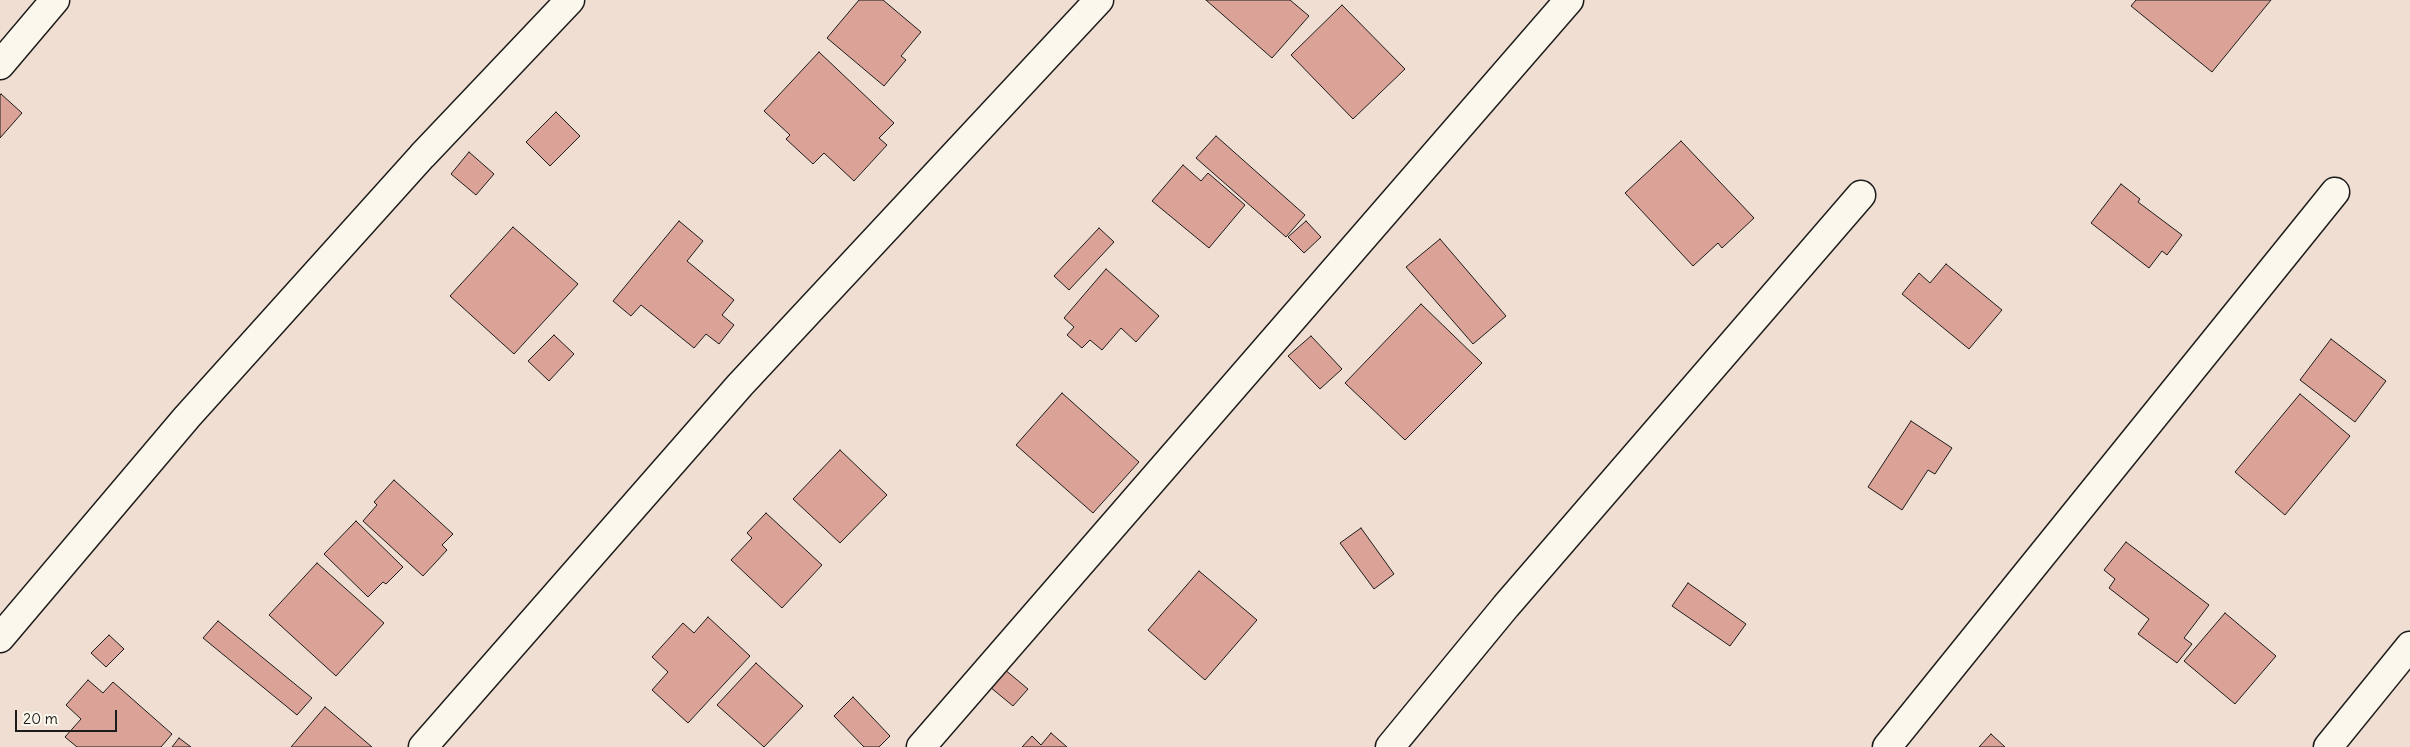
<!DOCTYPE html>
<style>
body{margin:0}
#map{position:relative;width:2410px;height:747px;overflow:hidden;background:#f1ded2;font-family:Delius,sans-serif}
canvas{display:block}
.scale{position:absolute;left:15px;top:710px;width:102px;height:22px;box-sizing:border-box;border:2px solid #1c1c1c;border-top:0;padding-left:6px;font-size:15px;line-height:18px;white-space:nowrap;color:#1c1c1c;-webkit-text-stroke:4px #fbf7ec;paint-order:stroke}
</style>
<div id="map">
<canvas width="2410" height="747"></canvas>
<div class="scale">20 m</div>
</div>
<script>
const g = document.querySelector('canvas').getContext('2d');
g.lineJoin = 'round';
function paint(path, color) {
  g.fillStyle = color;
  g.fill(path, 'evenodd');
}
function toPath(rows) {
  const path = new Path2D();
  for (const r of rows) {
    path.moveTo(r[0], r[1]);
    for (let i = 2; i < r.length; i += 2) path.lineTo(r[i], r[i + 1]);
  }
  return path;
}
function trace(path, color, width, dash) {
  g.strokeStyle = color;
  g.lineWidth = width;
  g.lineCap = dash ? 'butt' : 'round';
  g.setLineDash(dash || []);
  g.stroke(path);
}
const building = toPath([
 [859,0,883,0,921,32,901,56,906,60,884,86,827,38,859,0],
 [1206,0,1290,0,1309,16,1272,58,1206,0],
 [2136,0,2271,0,2212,72,2131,6,2136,0],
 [1342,5,1405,69,1353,119,1291,55,1342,5],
 [819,52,894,123,879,138,887,145,854,181,824,153,813,164,786,139,790,135,764,111,819,52],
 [1,94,22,113,0,138,0,95,1,94],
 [556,112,580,136,550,166,526,142,556,112],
 [1216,136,1305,215,1286,237,1196,158,1216,136],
 [1681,141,1754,218,1722,248,1718,243,1693,266,1625,193,1681,141],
 [469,152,494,174,476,195,451,174,469,152],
 [1183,165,1201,181,1208,173,1245,205,1209,248,1152,201,1183,165],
 [2121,184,2140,199,2138,202,2182,235,2167,255,2162,251,2149,268,2091,223,2121,184],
 [679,221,703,241,687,261,734,300,722,315,734,325,719,344,706,334,694,348,641,305,631,316,613,301,679,221],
 [1306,221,1321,237,1304,253,1288,237,1306,221],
 [513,227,578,284,514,354,450,296,513,227],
 [1099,228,1114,242,1069,290,1054,276,1099,228],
 [1440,239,1506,316,1473,344,1406,267,1440,239],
 [1946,264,2002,310,1969,349,1902,294,1919,273,1930,283,1946,264],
 [1106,269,1159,316,1136,342,1121,328,1102,350,1090,340,1082,348,1067,335,1074,327,1064,318,1106,269],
 [1421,304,1482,363,1405,440,1345,383,1421,304],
 [554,335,574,354,549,381,528,361,554,335],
 [1311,336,1342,369,1320,389,1288,356,1311,336],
 [2331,339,2386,381,2355,422,2300,380,2331,339],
 [1062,393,1139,462,1093,513,1016,445,1062,393],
 [2300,394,2350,436,2285,515,2235,472,2300,394],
 [1911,421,1952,448,1935,474,1928,470,1902,510,1868,487,1911,421],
 [840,450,887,495,840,543,793,499,840,450],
 [394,480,453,534,442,545,447,550,423,576,363,521,377,505,374,502,394,480],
 [766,513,822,565,782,608,731,560,752,538,747,533,766,513],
 [356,521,403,567,386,584,383,582,368,597,324,554,356,521],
 [1361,528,1394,574,1374,589,1340,543,1361,528],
 [2126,542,2209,605,2184,638,2192,644,2177,663,2138,634,2149,619,2109,588,2115,579,2104,570,2126,542],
 [317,563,384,623,336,676,269,615,317,563],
 [1199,571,1257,620,1205,680,1148,630,1199,571],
 [1688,583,1746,624,1730,646,1672,606,1688,583],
 [2225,613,2276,656,2235,704,2184,661,2225,613],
 [708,617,750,656,688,723,652,690,668,672,652,657,683,623,694,633,708,617],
 [218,621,312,698,297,715,203,638,218,621],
 [109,635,124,649,106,667,91,653,109,635],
 [756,663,803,706,764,747,717,705,756,663],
 [1004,669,1028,689,1013,706,990,687,1004,669],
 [88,680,103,693,113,682,172,734,161,747,77,747,65,737,81,719,66,705,88,680],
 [853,697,890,736,879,747,864,747,834,716,853,697],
 [325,707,372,747,291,747,325,707],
 [1051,733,1067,747,1022,747,1032,736,1041,745,1051,733],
 [1991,734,2005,747,1979,747,1991,734],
 [179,738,191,747,172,747,179,738]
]);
paint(building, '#dba297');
trace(building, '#1c1c1c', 1);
const minor = toPath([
 [0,65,55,0],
 [0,638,187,417,422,156,570,0],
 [423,747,740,385,1099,0],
 [921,747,1569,0],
 [1390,747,1506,606,1861,195],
 [1887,747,2335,192],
 [2328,747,2410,646]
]);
trace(minor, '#1c1c1c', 31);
trace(minor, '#fbf7ec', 28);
</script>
